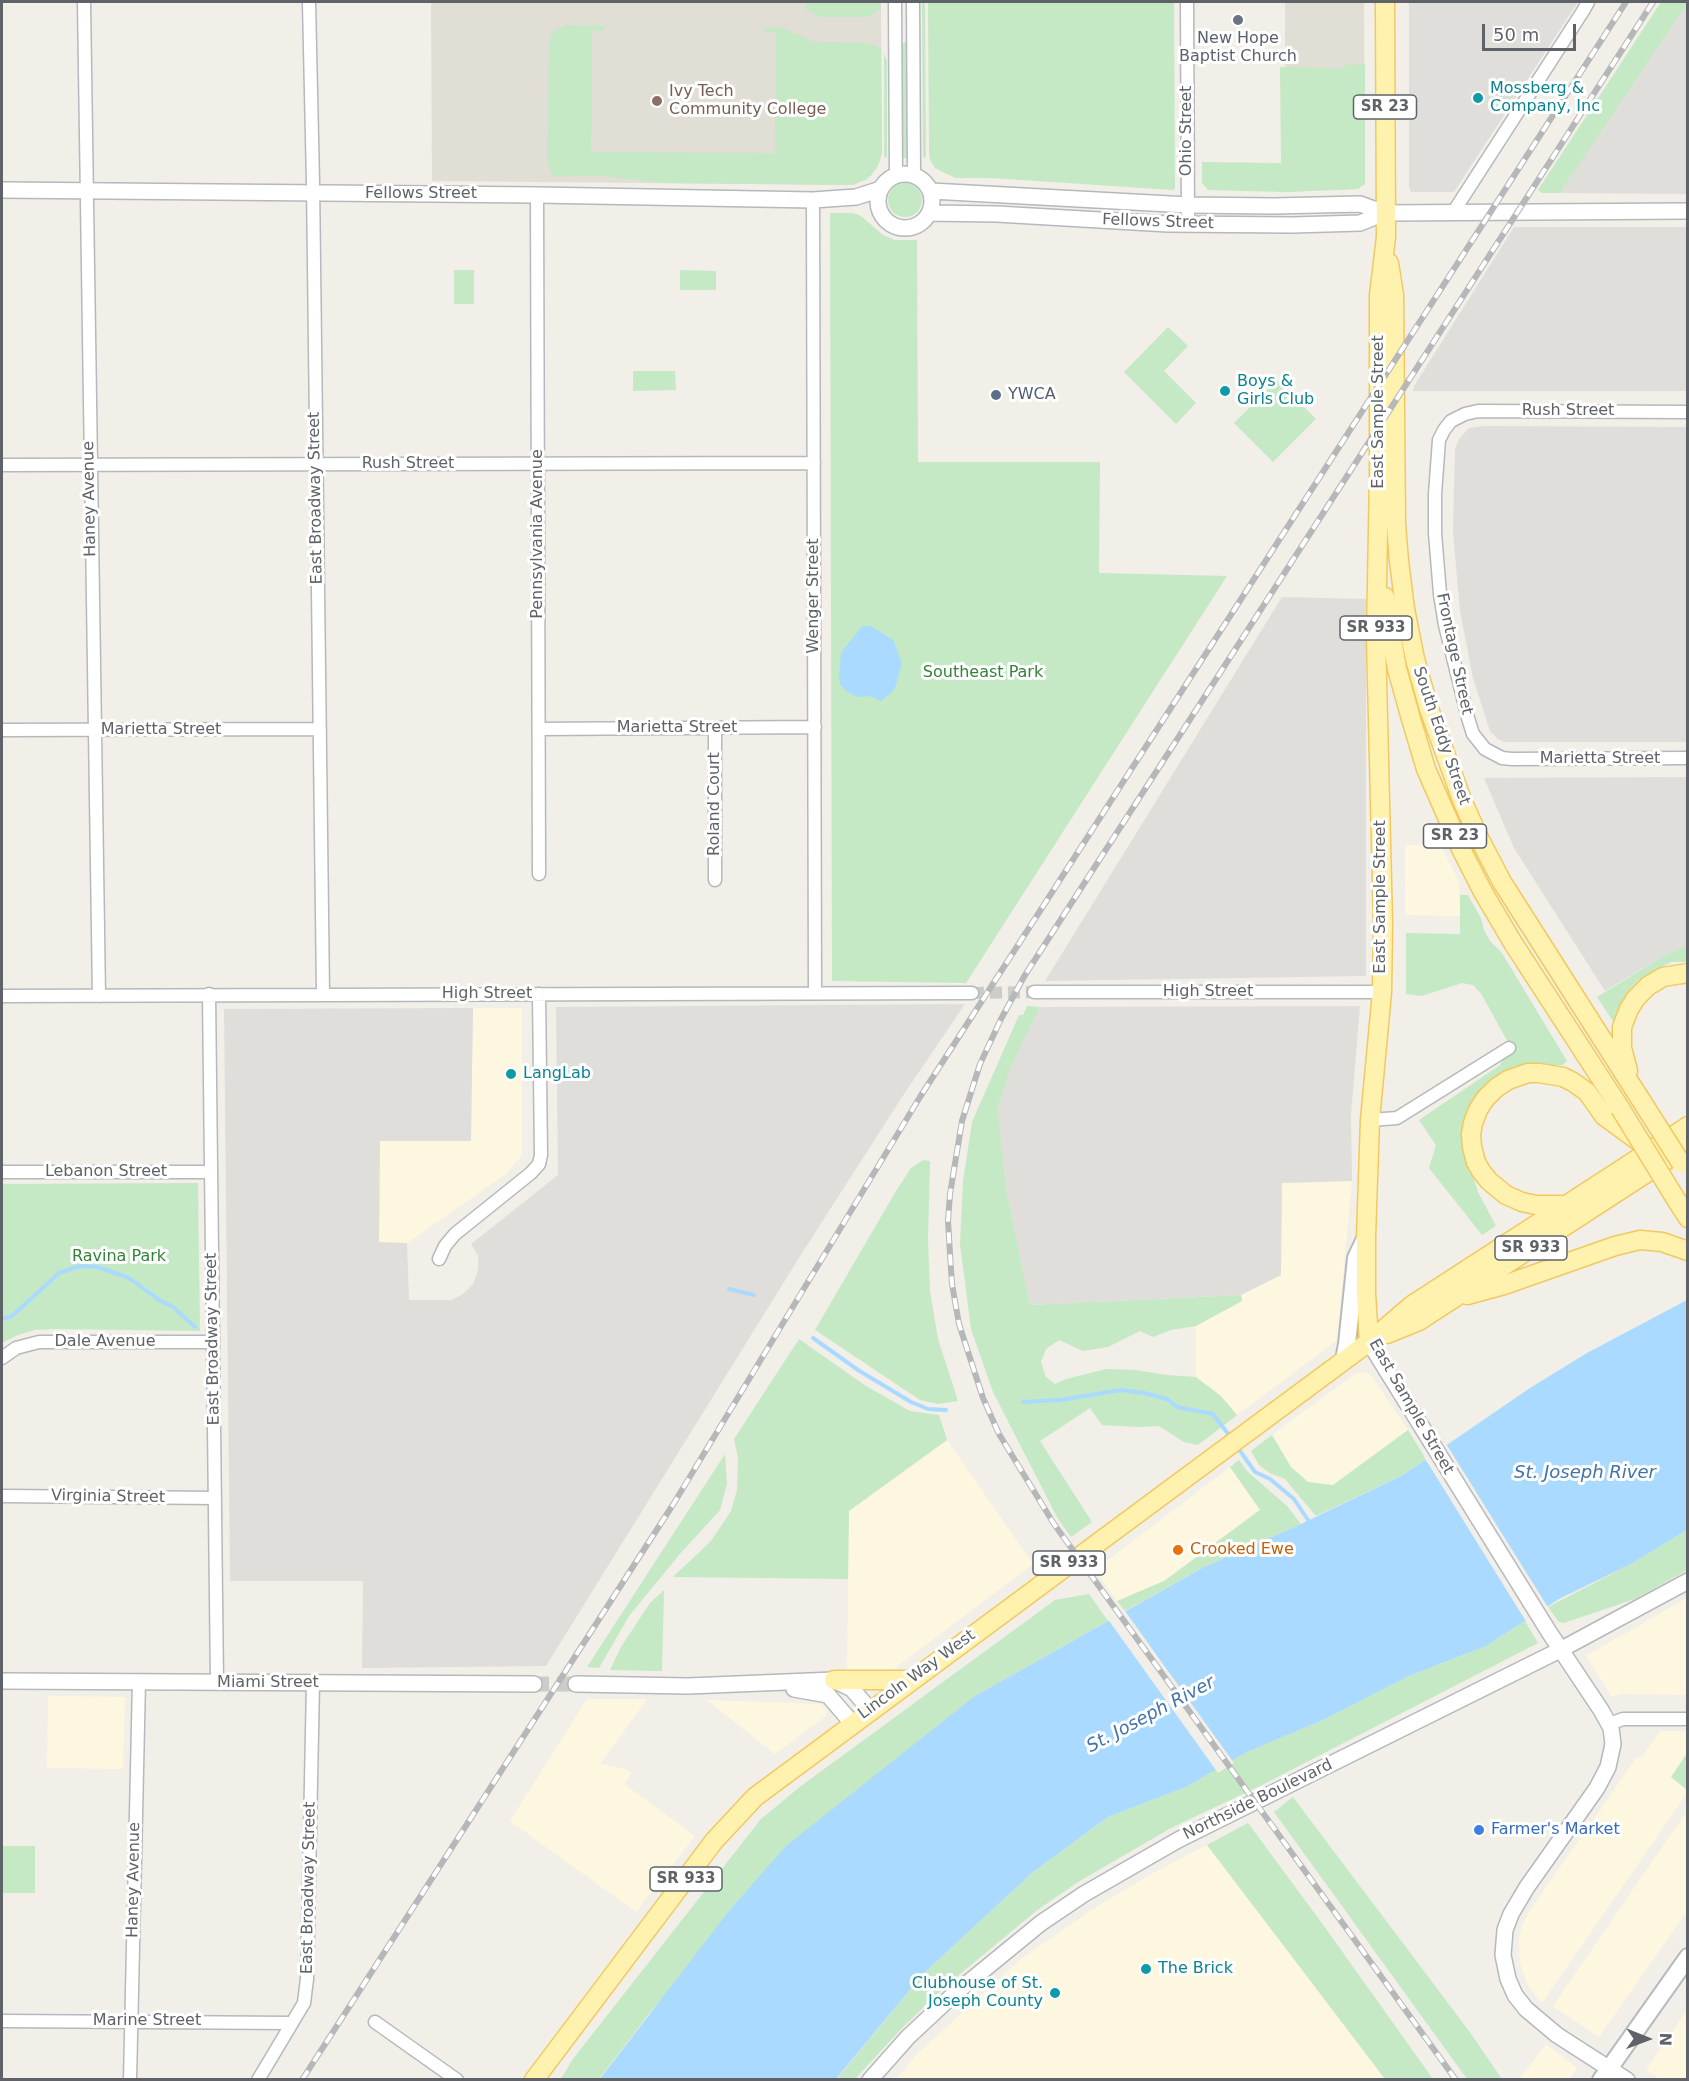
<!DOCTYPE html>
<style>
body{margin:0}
#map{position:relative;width:1689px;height:2081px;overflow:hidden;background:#f1efe8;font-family:"DejaVu Sans",sans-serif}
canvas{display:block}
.frame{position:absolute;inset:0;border:3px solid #5f6368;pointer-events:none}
.north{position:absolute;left:1617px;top:2009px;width:60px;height:60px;-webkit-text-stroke:4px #fff;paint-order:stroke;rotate:91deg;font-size:16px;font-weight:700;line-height:24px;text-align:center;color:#5f6368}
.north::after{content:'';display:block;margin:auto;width:21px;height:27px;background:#5f6368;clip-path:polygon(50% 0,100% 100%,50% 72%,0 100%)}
.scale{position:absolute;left:1482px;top:24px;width:94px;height:27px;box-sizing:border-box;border:3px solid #5f6368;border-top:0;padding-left:8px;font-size:18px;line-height:21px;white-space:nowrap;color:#5f6368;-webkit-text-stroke:4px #fff;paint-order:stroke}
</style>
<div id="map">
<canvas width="1689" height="2081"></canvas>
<div class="frame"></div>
<div class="north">N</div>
<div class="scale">50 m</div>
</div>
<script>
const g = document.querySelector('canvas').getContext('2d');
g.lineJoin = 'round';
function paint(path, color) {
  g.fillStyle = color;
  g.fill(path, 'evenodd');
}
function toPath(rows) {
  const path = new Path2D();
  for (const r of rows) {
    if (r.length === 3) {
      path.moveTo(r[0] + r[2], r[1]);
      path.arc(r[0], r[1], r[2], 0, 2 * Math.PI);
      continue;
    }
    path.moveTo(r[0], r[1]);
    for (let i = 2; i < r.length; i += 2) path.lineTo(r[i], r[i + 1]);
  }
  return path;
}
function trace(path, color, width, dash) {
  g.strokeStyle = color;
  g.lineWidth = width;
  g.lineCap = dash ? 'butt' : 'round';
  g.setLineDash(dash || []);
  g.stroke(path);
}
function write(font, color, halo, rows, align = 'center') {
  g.font = font + ' "DejaVu Sans",sans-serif';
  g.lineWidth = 6;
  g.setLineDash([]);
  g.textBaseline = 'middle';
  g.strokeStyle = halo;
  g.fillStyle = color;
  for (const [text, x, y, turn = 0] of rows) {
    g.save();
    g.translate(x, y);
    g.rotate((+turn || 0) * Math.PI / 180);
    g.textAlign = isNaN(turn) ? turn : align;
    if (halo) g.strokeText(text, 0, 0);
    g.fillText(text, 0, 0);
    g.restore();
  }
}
paint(toPath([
 [1405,845,1441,846,1459,882,1460,916,1405,915],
 [473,1008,522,1008,522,1155,506,1174,407,1243,379,1242,380,1141,471,1141],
 [1352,1181,1337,1340,1237,1415,1221,1396,1196,1377,1196,1326,1242,1301,1241,1295,1281,1275,1282,1183],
 [1362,1372,1370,1374,1408,1430,1333,1485,1308,1482,1291,1467,1272,1435,1355,1374],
 [947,1440,1033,1564,891,1671,847,1672,849,1511],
 [1230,1467,1260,1509,1164,1581,1117,1601,1095,1570],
 [1687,1598,1687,1695,1621,1694,1612,1697,1586,1656],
 [48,1696,125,1697,123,1769,47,1768],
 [587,1699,647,1699,600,1764,625,1769,632,1773,624,1784,695,1836,636,1912,510,1821],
 [707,1700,821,1704,827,1710,826,1716,775,1754],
 [1660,1731,1687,1731,1687,1793,1542,2003,1527,1984,1520,1963,1519,1939,1522,1926,1528,1913,1637,1757,1642,1757],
 [1687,1811,1687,1911,1599,2037,1553,2006],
 [1207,1845,1385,2079,895,2080,917,2054,1020,1960,1090,1911,1155,1872],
 [1687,2010,1687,2079,1660,2079,1646,2070],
 [1546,2044,1577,2068,1570,2079,1519,2079]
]), '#fef7e0');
paint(toPath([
 [1409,2,1578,2,1454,192,1411,192,1409,187],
 [1687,4,1687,194,1560,193],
 [1514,227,1687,227,1687,391,1413,391,1414,386],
 [1484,426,1687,427,1687,742,1505,742,1498,739,1490,731,1473,678,1460,611,1453,532,1455,449,1459,439,1469,428],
 [1282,597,1366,599,1366,976,1045,981],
 [1687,777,1687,945,1662,957,1605,991,1514,848,1484,778],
 [965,1004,906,1091,802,1253,546,1666,362,1668,363,1581,230,1581,224,1009,473,1008,471,1141,380,1141,379,1242,407,1243,409,1300,451,1300,463,1294,473,1284,478,1270,478,1256,471,1244,558,1175,556,1007],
 [1360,1006,1351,1114,1352,1181,1282,1183,1281,1275,1241,1295,1030,1305,1006,1188,998,1108,1011,1067,1040,1007]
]), '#e0deda');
paint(toPath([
 [431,2,881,2,882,153,880,161,872,175,854,185,432,181],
 [1285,2,1364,2,1365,184,1358,189,1285,192]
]), '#e1ded6');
paint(toPath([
 [804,2,881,2,881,7,875,13,868,17,819,17,807,10],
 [922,2,925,2,926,157,923,158],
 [928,2,1174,2,1175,188,1173,190,991,178,955,178,935,168,930,160,929,151],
 [1661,2,1687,2,1687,4,1560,193,1542,193,1538,190],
 [566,25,603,26,605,27,603,31,592,31,591,152,775,153,776,33,766,32,764,28,781,27,814,42,865,43,875,46,881,49,882,153,877,168,866,180,848,185,664,183,604,176,553,176,548,166,547,160,549,41,553,31],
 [905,42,908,44,908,158,903,158,902,44],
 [884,53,887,61,887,158,884,157],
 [1365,64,1365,184,1358,189,1285,192,1208,190,1202,183,1202,162,1281,163,1280,67,1343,68,1344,65],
 [905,200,17],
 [830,213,853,213,861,216,883,235,895,240,917,240,918,462,1100,462,1099,573,1227,576,966,983,832,981],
 [454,270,474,270,474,304,454,304],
 [680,270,716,271,716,290,680,290],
 [1168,327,1188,346,1164,371,1196,403,1176,424,1124,372],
 [633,371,675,371,676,390,633,391],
 [1277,380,1316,419,1273,462,1234,423],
 [1460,895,1468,895,1481,918,1484,930,1490,941,1502,953,1567,1061,1563,1065,1515,1066,1495,1079,1469,1163,1478,1192,1496,1226,1482,1235,1429,1168,1436,1145,1419,1120,1500,1065,1511,1048,1482,995,1473,985,1462,983,1422,996,1406,994,1406,933,1460,934],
 [1687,945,1687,962,1671,962,1638,980,1628,991,1613,1021,1597,997,1662,957],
 [1027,1006,1040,1007,1011,1067,998,1108,1006,1188,1030,1305,1241,1295,1242,1301,1196,1326,1171,1330,1153,1337,1140,1331,1108,1347,1083,1351,1059,1340,1046,1349,1041,1362,1046,1377,1055,1384,1066,1379,1106,1369,1136,1370,1166,1375,1196,1377,1221,1396,1237,1415,1198,1445,1184,1442,1159,1426,1138,1427,1102,1425,1090,1408,1040,1441,1092,1522,1071,1537,1058,1519,993,1392,971,1329,960,1244,963,1181,972,1122,1019,1015,1023,1015],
 [923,1160,930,1161,928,1238,930,1291,938,1339,958,1401,938,1404,920,1400,815,1330,896,1191,911,1168],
 [198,1183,200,1331,54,1329,35,1330,18,1335,2,1343,2,1184],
 [799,1339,866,1386,910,1411,939,1415,947,1440,849,1511,848,1579,673,1577,711,1541,731,1511,737,1490,738,1458,734,1439],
 [1408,1430,1426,1459,1403,1475,1316,1516,1285,1479,1270,1473,1259,1465,1251,1451,1272,1435,1291,1467,1308,1482,1333,1485],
 [725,1454,727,1484,720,1510,679,1555,629,1616,599,1668,587,1667],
 [1239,1460,1247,1471,1287,1506,1301,1524,1204,1567,1125,1611,1117,1601,1164,1581,1260,1510,1230,1467],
 [1687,1530,1687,1570,1635,1599,1564,1623,1559,1622,1548,1607,1629,1565],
 [664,1590,662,1671,610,1670,621,1647,650,1603],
 [1089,1594,1108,1621,975,1696,652,2010,599,2079,560,2080,573,2059,761,1819,801,1786,1055,1600],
 [1525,1621,1538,1643,1262,1785,1171,1828,1078,1882,1036,1911,947,1985,903,2027,855,2079,836,2080,923,1974,1033,1872,1108,1817,1186,1787,1247,1752,1323,1720,1409,1676,1486,1646],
 [1687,1753,1687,1790,1671,1777],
 [1293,1797,1469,2031,1502,2079,1467,2079,1274,1812],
 [1248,1823,1324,1926,1433,2079,1385,2079,1207,1845],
 [2,1846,35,1846,35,1893,2,1893]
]), '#c5e8c5');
paint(toPath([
 [862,626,871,626,893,640,902,663,896,685,892,692,881,701,870,696,857,697,847,692,840,684,839,678,841,653],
 [1687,1300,1687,1530,1629,1565,1559,1599,1486,1646,1409,1676,1323,1720,1247,1752,1186,1787,1108,1817,1033,1872,923,1974,836,2079,599,2080,729,1911,787,1845,975,1696,1204,1567,1301,1524,1403,1475,1530,1388,1587,1353]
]), '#aadaff');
paint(toPath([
 [1445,1442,1549,1609,1527,1623,1424,1457],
 [1123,1609,1125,1611,1234,1763,1218,1773,1107,1618]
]), '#f1efe8');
trace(toPath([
 [729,1289,754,1295],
 [2,1319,12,1316,59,1273,80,1266,98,1267,129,1278,159,1300,173,1307,195,1327],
 [813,1338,858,1370,911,1402,928,1409,946,1410],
 [1023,1402,1060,1400,1121,1390,1144,1393,1167,1399,1177,1407,1213,1414,1232,1439],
 [1238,1448,1255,1472,1270,1479,1294,1499,1310,1523]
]), '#aadaff', 4);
trace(toPath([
 [972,993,1034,992]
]), '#ccccc8', 12, [12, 6]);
trace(toPath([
 [534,1684,576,1684]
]), '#ccccc8', 15, [15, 8]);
const minor = toPath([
 [84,2,99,996],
 [309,2,313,183,323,994],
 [895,2,896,176],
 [913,2,914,175],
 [1187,2,1188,224],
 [537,195,539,874],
 [813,200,815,993],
 [1454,211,1583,11,1588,2],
 [1688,412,1478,411,1465,414,1451,421,1444,430,1439,440,1435,494,1435,533,1440,594,1445,625,1468,718,1473,734,1485,749,1502,758,1512,759,1688,758],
 [2,465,814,463],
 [715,728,715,880],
 [539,729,815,727],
 [2,730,320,729],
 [1034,992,1382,992],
 [209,994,217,1683],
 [2,996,972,993],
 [1370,1120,1397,1118,1509,1048],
 [2,1172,211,1172],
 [439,1259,445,1246,455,1234,531,1173,539,1164,541,1155,539,994],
 [2,1358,16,1348,39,1342,212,1342],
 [2,1496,215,1498],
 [1609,1724,1623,1719,1688,1719],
 [2,2021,292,2023],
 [375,2022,457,2080],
 [130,2080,139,1681],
 [258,2080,304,2003,307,1979,313,1683]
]);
const tertiary = toPath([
 [905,201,27],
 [2,190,537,195,813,200,856,197,881,189],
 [931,191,1188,205,1274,206,1360,204,1385,213],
 [930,213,997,214,1168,224,1293,225,1360,223,1385,213,1688,211],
 [1369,1342,1549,1632,1601,1710,1611,1728,1613,1744,1608,1767,1597,1788,1527,1887,1511,1914,1505,1930,1503,1955,1508,1979,1515,1995,1526,2009,1557,2035,1627,2080],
 [2,1681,534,1684],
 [576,1684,688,1686,834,1680,852,1689,870,1710],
 [794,1689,828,1695,852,1723],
 [870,2080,908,2037,953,1995,1041,1923,1084,1894,1178,1840,1560,1650,1688,1581]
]);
const secondary = toPath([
 [1344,1360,1347,1344,1356,1258,1366,1237],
 [1601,2080,1688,1957]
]);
const primary = toPath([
 [1389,263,1394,295,1396,524,1399,561,1405,609,1415,659,1429,709,1462,800,1479,838,1502,882,1639,1097],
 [1385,597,1397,669,1411,719,1426,769,1461,849,1483,892,1513,943,1620,1108],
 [1628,1071,1622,1048,1622,1027,1629,1009,1636,998,1648,986,1663,977,1688,973],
 [1677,1201,1688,1218],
 [1566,1205,1536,1205,1522,1202,1506,1195,1489,1181,1481,1171,1476,1162,1472,1147,1471,1134,1473,1123,1478,1110,1485,1099,1496,1088,1508,1080,1528,1073,1539,1073,1563,1077,1573,1082,1587,1092,1604,1116,1641,1143],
 [1467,1295,1504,1285,1615,1246,1640,1240,1662,1242,1688,1251],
 [1387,1334,1419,1321,1688,1146],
 [1369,1342,1366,1293,1366,1237,1370,1120,1382,992,1383,924,1376,638,1379,475,1379,295,1386,237,1385,2],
 [834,1680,910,1680],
 [534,2080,714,1841,755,1797,1369,1342,1412,1305,1688,1126]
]);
trace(minor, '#b5b8bc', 15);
trace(tertiary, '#b5b8bc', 18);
trace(secondary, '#b6babf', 20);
trace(primary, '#f2c960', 21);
trace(minor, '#fff', 12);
trace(tertiary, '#fff', 15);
trace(secondary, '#fff', 16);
trace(primary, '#fff2af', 18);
const rail = toPath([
 [302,2080,674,1503,920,1097,1626,2],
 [1456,2080,1054,1524,999,1434,983,1398,959,1324,952,1284,950,1254,948,1221,950,1194,962,1121,980,1064,1001,1019,1025,975,1653,2]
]);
trace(rail, '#b6b7b8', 6);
trace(rail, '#fff', 4, [11]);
const primaryBridge = toPath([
 [1639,1097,1681,1163],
 [1620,1108,1677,1201]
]);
trace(primaryBridge, '#f2c960', 21, []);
trace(primaryBridge, '#fff2af', 18);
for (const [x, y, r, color] of [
 [1238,20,6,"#6b7280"],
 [1478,98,6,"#0f9aa8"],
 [657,101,6,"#8d6e63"],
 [1225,391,6,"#0f9aa8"],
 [996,395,6,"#5c6f8a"],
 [511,1074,6,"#0f9aa8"],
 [1178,1550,6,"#e8710a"],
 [1479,1830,6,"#3f7fe0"],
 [1146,1969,6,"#0f9aa8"],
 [1055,1993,6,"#0f9aa8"]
]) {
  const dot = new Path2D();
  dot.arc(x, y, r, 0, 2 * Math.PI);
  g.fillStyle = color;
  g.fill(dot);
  trace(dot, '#fff', 2);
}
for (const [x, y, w] of [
 [1385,107,63],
 [1376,628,72],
 [1455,836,63],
 [1531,1248,72],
 [1069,1563,72],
 [686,1879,72]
]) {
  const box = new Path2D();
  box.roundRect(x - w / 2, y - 12, w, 24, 4.5);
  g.fillStyle = '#fff';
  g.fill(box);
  trace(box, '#5f6368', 1.5);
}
write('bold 15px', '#5f6368', null, [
 ["SR 23",1385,107],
 ["SR 933",1376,628],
 ["SR 23",1455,836],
 ["SR 933",1531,1248],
 ["SR 933",1069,1563],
 ["SR 933",686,1879]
]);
write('16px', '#5b616d', '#fff', [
 ["New Hope",1238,39],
 ["Baptist Church",1238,57]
]);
write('16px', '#0d838f', '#fff', [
 ["Mossberg &",1490,89],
 ["Company, Inc",1490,107],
 ["Boys &",1237,382],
 ["Girls Club",1237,400],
 ["LangLab",523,1074],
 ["The Brick",1158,1969],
 ["Clubhouse of St.",1043,1984,"right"],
 ["Joseph County",1043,2002,"right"]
], 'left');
write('16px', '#785e54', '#fff', [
 ["Ivy Tech",669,92],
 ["Community College",669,110]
], 'left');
write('16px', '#5f6368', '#fff', [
 ["Ohio Street",1187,131,-90],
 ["Fellows Street",421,194],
 ["Fellows Street",1158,222,2],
 ["Rush Street",1568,411],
 ["East Sample Street",1379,412,-90],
 ["Rush Street",408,464],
 ["East Broadway Street",316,498,-91],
 ["Haney Avenue",90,499,-91],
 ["Pennsylvania Avenue",538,534,-90],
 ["Wenger Street",814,596,-90],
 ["Frontage Street",1454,654,78],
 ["Marietta Street",677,728],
 ["Marietta Street",161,730],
 ["South Eddy Street",1441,736,71],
 ["Marietta Street",1600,759],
 ["Roland Court",715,804,-90],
 ["East Sample Street",1381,897,-90],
 ["High Street",1208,992],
 ["High Street",487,994],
 ["Lebanon Street",106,1172],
 ["East Broadway Street",213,1339,-91],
 ["Dale Avenue",105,1342],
 ["East Sample Street",1411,1407,60],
 ["Virginia Street",108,1497,1],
 ["Lincoln Way West",917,1675,-36],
 ["Miami Street",268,1683],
 ["Northside Boulevard",1258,1800,-26],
 ["Haney Avenue",134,1880,-89],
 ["East Broadway Street",309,1888,-89],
 ["Marine Street",147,2021]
]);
write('16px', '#4e5e75', '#fff', [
 ["YWCA",1008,395]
], 'left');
write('16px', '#348238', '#fff', [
 ["Southeast Park",983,673],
 ["Ravina Park",119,1257]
]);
write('16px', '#c56008', '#fff', [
 ["Crooked Ewe",1190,1550]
], 'left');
write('16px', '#366cbe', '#fff', [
 ["Farmer's Market",1491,1830]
], 'left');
write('italic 18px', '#4174aa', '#fff', [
 ["St. Joseph River",1585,1473],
 ["St. Joseph River",1151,1715,-28]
]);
</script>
